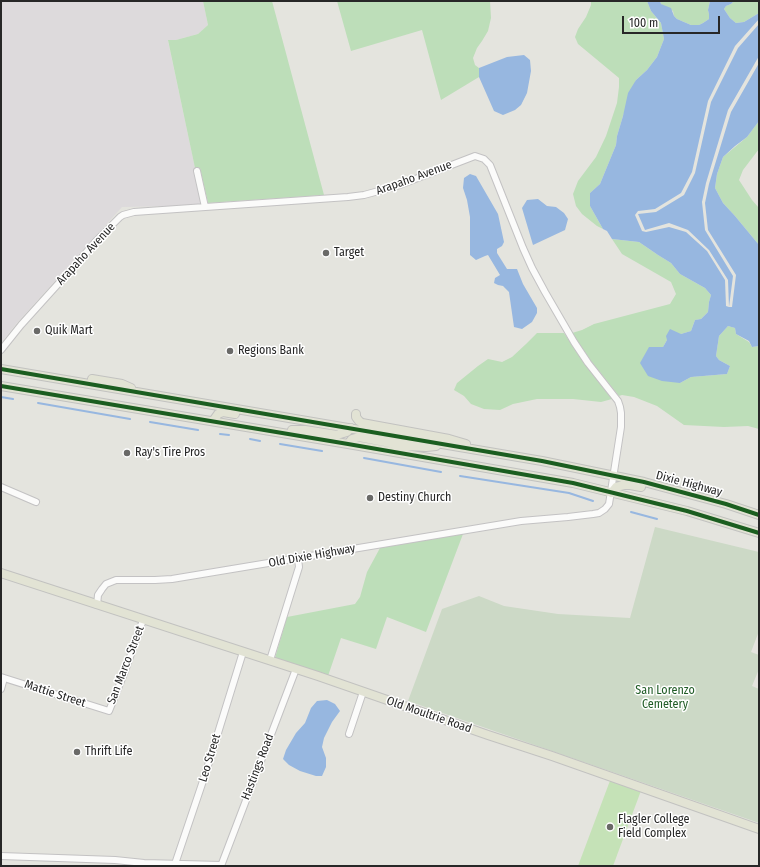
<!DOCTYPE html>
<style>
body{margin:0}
#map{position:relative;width:760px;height:867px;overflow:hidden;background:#e4e4de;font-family:"Fira Sans Condensed",sans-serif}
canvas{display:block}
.frame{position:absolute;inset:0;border:2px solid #272727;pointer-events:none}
.scale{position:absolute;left:622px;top:16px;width:98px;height:18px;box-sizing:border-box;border:2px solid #272727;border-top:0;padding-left:5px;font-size:12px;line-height:14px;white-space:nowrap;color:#272727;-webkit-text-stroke:3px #fff;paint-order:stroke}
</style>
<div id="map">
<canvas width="760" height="867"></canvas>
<div class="frame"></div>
<div class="scale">100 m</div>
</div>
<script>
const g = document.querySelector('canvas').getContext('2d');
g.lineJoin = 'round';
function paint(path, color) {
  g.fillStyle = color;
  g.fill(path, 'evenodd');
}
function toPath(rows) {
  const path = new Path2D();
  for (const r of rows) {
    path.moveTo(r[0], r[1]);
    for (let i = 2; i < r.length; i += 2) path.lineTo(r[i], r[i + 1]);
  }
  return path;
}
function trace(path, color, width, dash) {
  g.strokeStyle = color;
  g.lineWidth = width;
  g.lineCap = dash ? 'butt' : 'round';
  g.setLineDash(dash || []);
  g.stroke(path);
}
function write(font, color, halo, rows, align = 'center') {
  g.font = font + ' "Fira Sans Condensed",sans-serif';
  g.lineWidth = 3;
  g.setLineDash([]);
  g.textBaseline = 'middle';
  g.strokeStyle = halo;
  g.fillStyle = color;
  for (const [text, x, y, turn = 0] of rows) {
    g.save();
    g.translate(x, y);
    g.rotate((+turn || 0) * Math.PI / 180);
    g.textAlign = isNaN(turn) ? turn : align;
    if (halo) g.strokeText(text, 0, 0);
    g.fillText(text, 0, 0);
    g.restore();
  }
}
paint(toPath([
 [1,1,203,1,208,25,198,34,176,40,168,41,195,168,193,169,201,204,180,206,122,207,16,324,1,343]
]), '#dddadc');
paint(toPath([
 [203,1,272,1,324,195,208,203,200,168,195,168,168,40,176,40,198,34,208,25],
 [337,1,490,1,491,18,488,31,482,41,477,48,473,58,475,65,479,68,479,77,441,100,422,30,351,51],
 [591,1,647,1,651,11,661,23,664,39,657,57,647,70,636,80,623,116,617,136,616,145,600,184,590,193,590,206,603,229,597,226,582,214,576,206,573,194,578,181,596,157,606,136,617,103,619,87,619,78,578,44,575,37,578,29,586,17,591,5],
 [660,1,710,1,708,10,709,14,709,19,703,23,699,25,691,25,677,19,674,16,673,11,661,4],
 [734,1,759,1,759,13,744,22,736,23,730,18,724,9,726,6,731,4],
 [759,121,759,149,743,170,739,180,752,200,759,208,759,245,735,216,723,203,715,188,717,174,723,157,747,137],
 [612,239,639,242,658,255,671,263,680,274,705,288,711,295,709,302,708,312,701,319,695,320,691,331,681,334,667,340,663,347,680,383,691,377,727,374,730,366,719,360,716,356,719,336,728,326,735,328,736,334,749,342,752,347,759,346,759,429,748,426,724,427,684,425,657,406,634,397,622,395,619,396,591,361,572,333,582,330,594,324,670,304,676,294,671,282,622,254],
 [537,333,564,333,585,364,612,399,601,402,573,399,537,399,513,404,500,410,484,409,471,404,464,396,454,390,457,383,478,366,488,359,502,362,512,357,526,344],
 [463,534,426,632,387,617,376,649,341,638,328,676,275,658,287,617,355,604,360,597,367,572,380,548]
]), '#bddeb9');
paint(toPath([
 [655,527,759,552,759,631,751,652,759,655,759,669,752,686,759,689,759,823,408,701,442,609,479,596,504,606,558,614,630,618]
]), '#ccd9c6');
paint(toPath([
 [611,778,642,788,613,866,578,866]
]), '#c5e2b7');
paint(toPath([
 [647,1,660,1,661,4,671,8,674,16,677,19,691,25,699,25,703,23,709,19,709,14,708,10,710,1,734,1,731,4,726,6,724,9,730,18,736,23,744,22,759,13,759,19,735,46,708,101,692,172,681,193,655,209,638,211,635,215,642,231,646,232,669,227,686,232,707,251,725,280,726,306,729,307,728,280,709,250,688,230,669,223,645,230,638,214,656,212,684,195,695,173,711,102,738,48,759,24,759,56,728,110,706,183,702,202,705,230,733,276,729,307,732,307,736,275,708,230,705,203,709,184,731,112,759,63,759,121,747,137,735,146,723,157,717,174,715,188,723,203,735,216,759,245,759,346,752,347,749,341,736,334,735,328,728,326,719,336,716,356,719,360,730,366,727,374,691,377,680,383,662,381,648,376,640,363,649,347,663,347,667,340,666,336,670,329,681,334,691,331,695,320,701,319,708,312,709,302,711,295,705,288,680,274,671,263,658,255,639,242,612,239,607,231,603,229,590,206,590,193,600,184,616,145,617,136,623,116,628,93,636,80,647,70,657,57,664,39,661,23,651,11],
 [524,55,530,60,531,71,527,93,521,105,515,110,503,115,494,111,479,77,479,68,507,57],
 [470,174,476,176,498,214,504,242,502,246,497,249,497,253,507,269,517,269,523,284,537,308,537,313,532,322,522,329,514,327,509,292,503,286,498,285,494,283,495,278,500,275,488,255,485,256,476,260,470,255,470,217,467,200,463,188,464,178],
 [538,199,547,206,556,207,564,213,568,219,565,230,533,245,522,208,527,200],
 [327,700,335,704,340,711,332,722,324,738,322,747,326,758,326,767,322,776,316,776,300,771,289,765,283,759,286,750,296,733,305,723,311,708,317,701]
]), '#97b7e0');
trace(toPath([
 [1,397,13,399],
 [38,403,130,419],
 [150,422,198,430],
 [220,434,229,435],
 [250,439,260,441],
 [280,444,322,451],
 [364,458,441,472],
 [460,476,569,493,593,501],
 [631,512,657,519]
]), '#97b7e0', 2);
const minor = toPath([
 [197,171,205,207],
 [1,350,21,325,77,263,96,241,120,217,123,215,134,212,348,197,364,195,397,186,475,156,484,159,490,165,523,248,532,268,545,292,574,342,588,363,618,401,620,407,621,413,621,427,609,504,605,509,599,513,593,514,568,517,521,521,172,579,155,580,116,580,106,584,102,589,98,595,97,605],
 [1,487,36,502],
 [270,660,299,567,298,558],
 [1,677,109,711,125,671,143,620],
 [1,689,4,678],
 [349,734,363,692],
 [1,856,115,860,144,863,221,865],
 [175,864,205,775,243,652],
 [221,866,296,669]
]);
const major = toPath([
 [1,369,542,461,644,482,726,504,759,515],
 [92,379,122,384,131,388],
 [1,386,348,444,573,483,687,511,759,533],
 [356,414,356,417,359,421,362,423,449,439,466,444],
 [213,421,218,414,223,412,235,414],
 [292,430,305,430,337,435,347,432,351,428],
 [348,444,352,439,359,437,406,446,426,447,436,446],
 [611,493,616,487,624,485,630,485,641,487],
 [1,573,318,676,488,735,552,756,759,829]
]);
trace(minor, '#c3c2c3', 8);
trace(major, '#c2c2c0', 10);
trace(minor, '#fbfbfa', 6);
trace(major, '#e2e3d4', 8);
trace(toPath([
 [1,369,542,461,644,482,726,504,759,515],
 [1,386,348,444,573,483,687,511,759,533]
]), '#1b5e20', 4);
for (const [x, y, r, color] of [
 [326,253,4,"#696967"],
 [37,331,4,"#696967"],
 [230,351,4,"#696967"],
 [127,453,4,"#696967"],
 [370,498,4,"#696967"],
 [77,752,4,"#696967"],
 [610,827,4,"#696967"]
]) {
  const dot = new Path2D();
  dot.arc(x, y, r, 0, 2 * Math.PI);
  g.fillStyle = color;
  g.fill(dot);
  trace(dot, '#fff', 1.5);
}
write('12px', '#272727', '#fff', [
 ["Arapaho Avenue",414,178,-20],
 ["Arapaho Avenue",86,254,-47],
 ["Dixie Highway",689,484,15],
 ["Old Dixie Highway",312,556,-10],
 ["San Marco Street",126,665,-69],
 ["Mattie Street",55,694,18],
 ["Old Moultrie Road",429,715,19],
 ["Leo Street",210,758,-73],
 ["Hastings Road",258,767,-69]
]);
write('12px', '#272727', '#fff', [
 ["Target",334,253],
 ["Quik Mart",45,331],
 ["Regions Bank",238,351],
 ["Ray's Tire Pros",135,453],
 ["Destiny Church",378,498],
 ["Thrift Life",85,752],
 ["Flagler College",618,820],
 ["Field Complex",618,834]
], 'left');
write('12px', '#205c26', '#fff', [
 ["San Lorenzo",665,691],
 ["Cemetery",665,705]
]);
</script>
